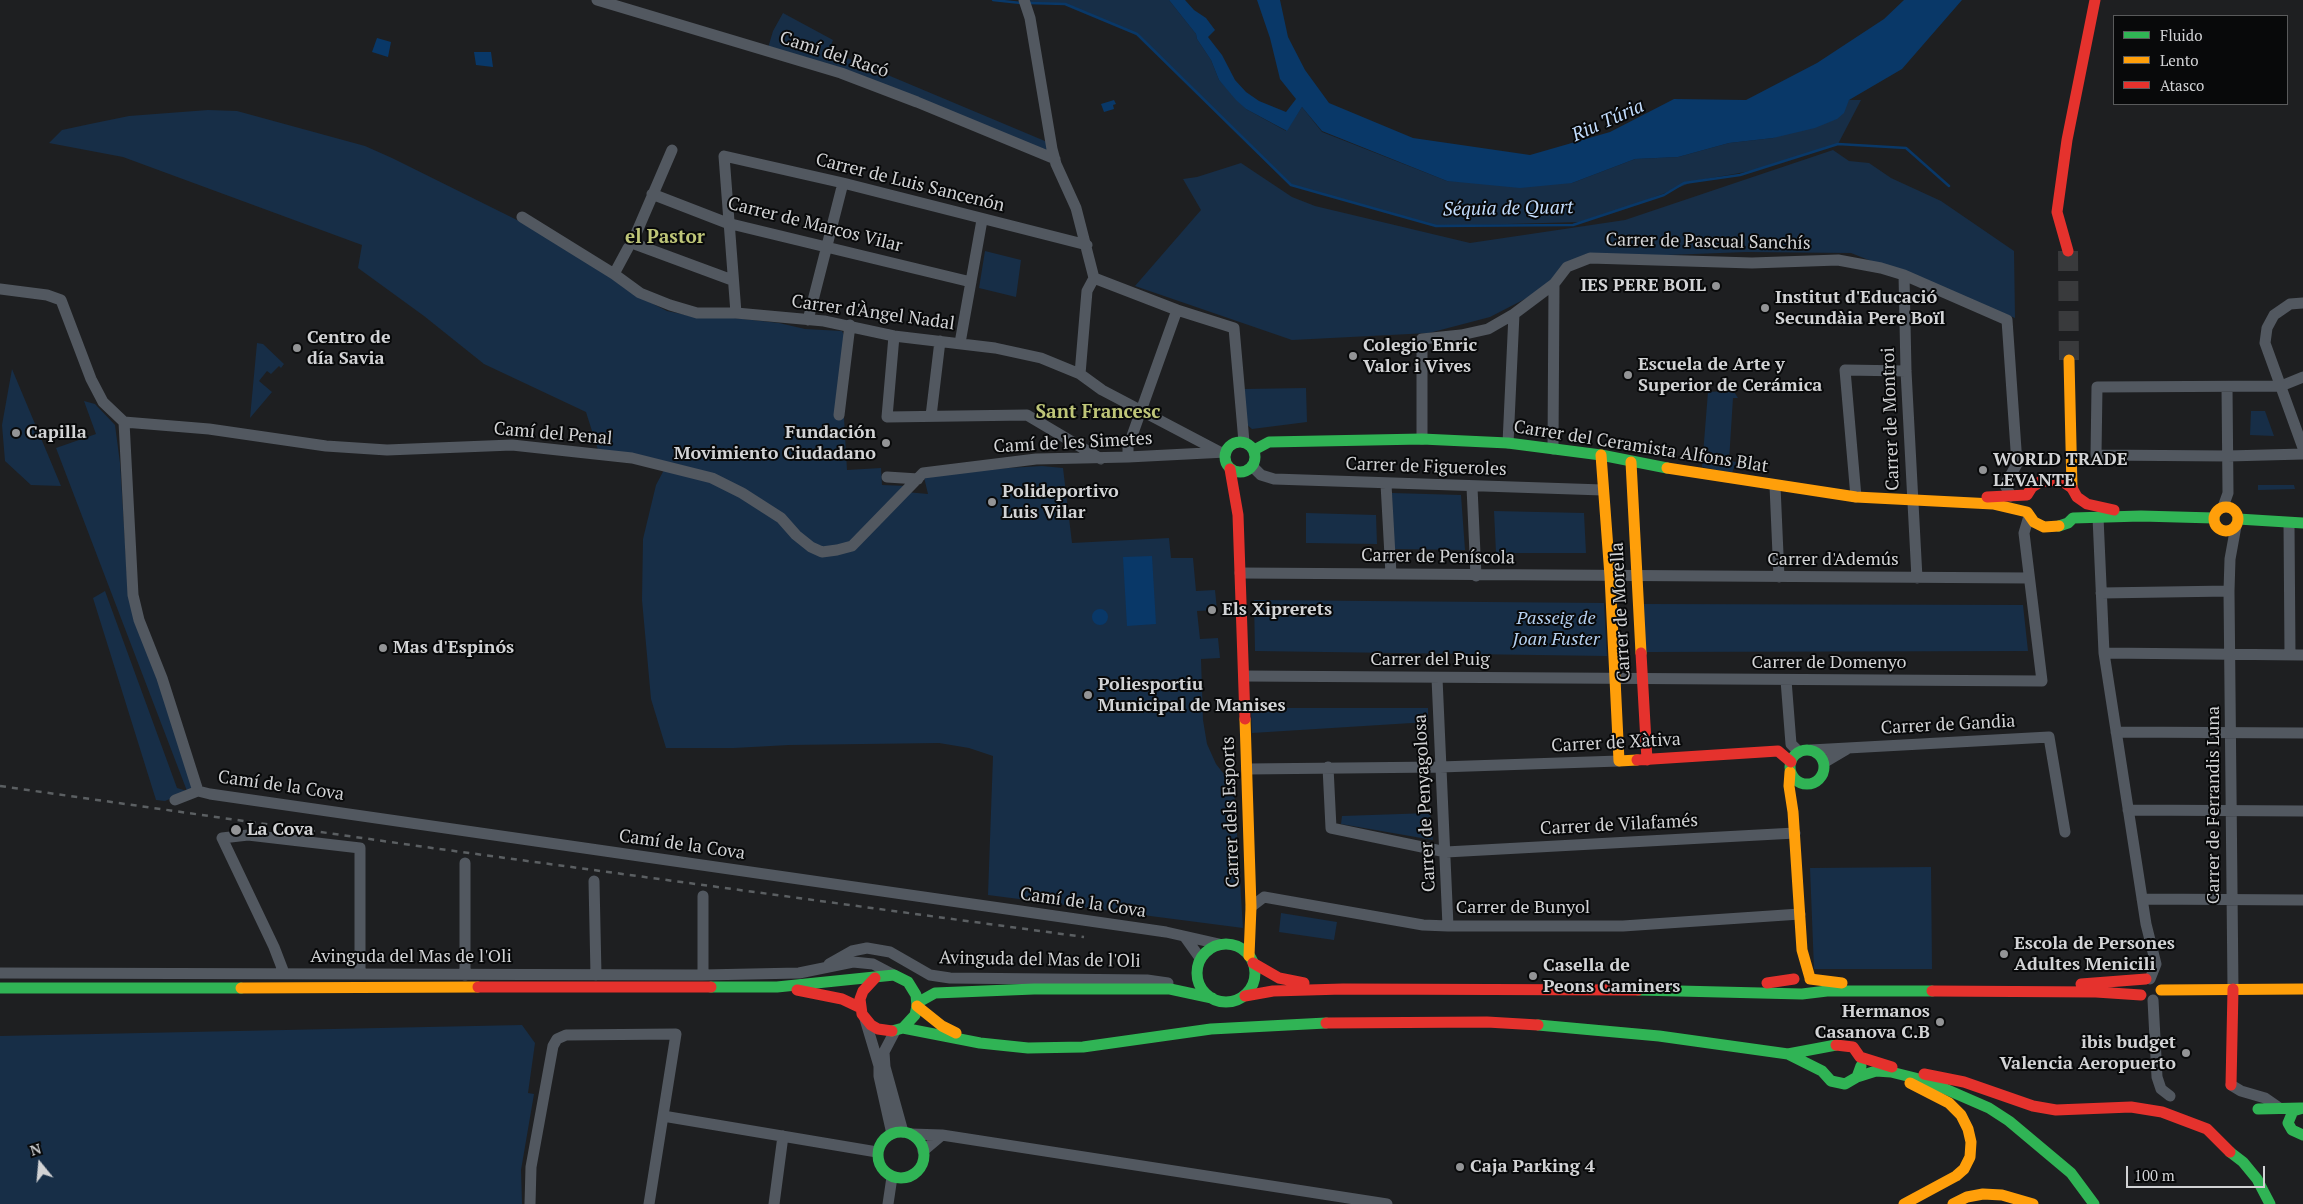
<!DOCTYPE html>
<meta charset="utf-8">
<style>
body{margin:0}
#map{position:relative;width:2303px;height:1204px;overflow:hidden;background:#1e1f21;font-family:"PT Serif",serif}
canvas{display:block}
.legend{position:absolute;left:2113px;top:15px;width:175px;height:90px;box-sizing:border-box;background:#08090a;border:1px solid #595a5b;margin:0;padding:6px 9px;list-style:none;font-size:15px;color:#d2d3d5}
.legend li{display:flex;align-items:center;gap:10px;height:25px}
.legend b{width:25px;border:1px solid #595a5b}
.north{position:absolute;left:15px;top:1139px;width:50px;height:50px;-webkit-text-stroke:4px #08090a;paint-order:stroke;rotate:343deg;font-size:14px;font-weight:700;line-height:20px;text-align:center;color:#d2d3d5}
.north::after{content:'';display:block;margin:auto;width:18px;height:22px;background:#d2d3d5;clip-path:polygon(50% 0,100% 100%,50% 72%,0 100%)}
.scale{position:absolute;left:2126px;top:1166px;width:139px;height:22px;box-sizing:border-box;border:2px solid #d2d3d5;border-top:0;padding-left:6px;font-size:15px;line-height:18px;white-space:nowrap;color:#d2d3d5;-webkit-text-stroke:4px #08090a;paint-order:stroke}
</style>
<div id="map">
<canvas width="2303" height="1204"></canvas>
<ul class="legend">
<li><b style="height:6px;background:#30b455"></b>Fluido</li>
<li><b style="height:6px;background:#ff9f0a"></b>Lento</li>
<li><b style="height:6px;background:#e5322d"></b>Atasco</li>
</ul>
<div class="north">N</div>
<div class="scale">100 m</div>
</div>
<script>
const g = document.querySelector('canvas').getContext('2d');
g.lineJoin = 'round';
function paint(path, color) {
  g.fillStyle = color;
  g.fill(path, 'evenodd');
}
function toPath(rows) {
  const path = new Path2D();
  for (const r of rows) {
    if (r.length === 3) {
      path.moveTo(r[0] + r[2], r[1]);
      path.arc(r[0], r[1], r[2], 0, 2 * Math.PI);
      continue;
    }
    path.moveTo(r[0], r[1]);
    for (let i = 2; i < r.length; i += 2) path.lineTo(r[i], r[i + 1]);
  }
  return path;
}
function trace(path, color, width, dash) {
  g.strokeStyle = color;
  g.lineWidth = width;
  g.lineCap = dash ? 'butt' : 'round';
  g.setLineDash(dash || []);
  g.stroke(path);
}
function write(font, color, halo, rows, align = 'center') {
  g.font = font + ' "PT Serif",serif';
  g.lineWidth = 4;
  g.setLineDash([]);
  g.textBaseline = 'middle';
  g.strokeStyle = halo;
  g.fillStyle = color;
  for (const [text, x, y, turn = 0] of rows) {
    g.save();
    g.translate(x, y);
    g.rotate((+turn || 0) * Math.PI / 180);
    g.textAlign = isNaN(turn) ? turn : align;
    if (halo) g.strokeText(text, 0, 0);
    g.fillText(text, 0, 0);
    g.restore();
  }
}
paint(toPath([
 [1028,0,1169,0,1196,34,1197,39,1211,60,1219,80,1246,109,1286,131,1302,107,1322,132,1447,181,1572,183,1635,159,1678,157,1729,143,1773,138,1849,100,1861,100,1838,144,1756,170,1695,181,1642,202,1580,222,1436,226,1291,185,1137,34,1066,4,1028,3],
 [783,13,833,40,830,48,833,52,1052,144,1055,159,768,48,773,31],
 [208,110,237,111,365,146,392,158,517,220,607,269,638,296,667,311,701,318,734,318,779,323,805,329,842,331,844,335,841,382,834,417,844,418,847,470,881,468,882,485,907,486,891,506,906,492,928,494,923,473,1042,466,1063,468,1072,543,1169,538,1171,558,1193,558,1196,591,1215,590,1217,610,1197,611,1200,639,1218,638,1220,658,1201,659,1203,720,1207,744,1216,764,1234,787,1243,928,988,895,993,756,969,748,939,743,789,745,734,748,666,748,651,699,642,600,643,539,656,485,665,468,687,472,712,478,742,493,770,510,746,493,715,477,657,464,632,456,598,450,586,412,484,364,424,316,358,268,362,245,123,157,49,143,62,130,90,124,129,116],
 [1833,150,1849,161,1869,163,1891,178,1941,201,2014,251,2015,318,1851,253,1746,252,1590,258,1567,267,1554,284,1490,317,1429,333,1292,340,1135,286,1201,210,1183,179,1197,177,1241,163,1292,197,1315,206,1470,243,1625,220],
 [985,251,1021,260,1016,297,979,288],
 [257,343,263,344,284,364,281,368,279,366,271,374,267,371,259,381,272,392,250,418],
 [12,369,61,486,31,485,5,461,2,425],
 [1725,384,1731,387,1738,398,1733,398,1729,461,1736,462,1732,473,1702,467,1708,392,1726,391],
 [1306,388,1307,422,1252,429,1245,423,1244,389],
 [84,401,95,404,115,425,120,463,128,589,193,789,165,801,156,800,93,598,105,591,177,788,187,791,56,448,96,434],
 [2251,411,2265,411,2274,436,2250,435],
 [2258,485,2294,485,2295,489,2258,490],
 [1392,493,1461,495,1465,550,1393,549],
 [1494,511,1584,513,1586,553,1496,553],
 [1306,513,1376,515,1377,544,1306,543],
 [1254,600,1604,603,1607,656,1255,651],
 [1643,604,2023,605,2028,651,1645,652],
 [1251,708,1428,708,1428,722,1252,733],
 [1430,813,1433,840,1341,824,1342,816],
 [1931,867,1932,969,1814,969,1810,868],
 [1281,913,1337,922,1334,940,1279,932],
 [522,1025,535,1043,528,1093,534,1094,521,1170,522,1204,0,1204,0,1036]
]), '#172e47');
paint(toPath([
 [1169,0,1185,0,1194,10,1206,18,1215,30,1208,37,1222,55,1235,80,1246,92,1259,101,1286,112,1296,99,1280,79,1270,38,1257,0,1280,0,1288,37,1305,70,1329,103,1413,138,1530,155,1610,132,1674,99,1746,100,1817,63,1884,19,1904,0,1962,0,1902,69,1849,100,1844,113,1837,119,1815,128,1773,138,1729,143,1678,157,1635,159,1572,183,1520,188,1447,181,1322,131,1302,107,1287,131,1246,109,1236,100,1219,80,1211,60,1197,39,1196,34],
 [377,38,391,42,388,57,372,52],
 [474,52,491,52,493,67,476,65],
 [1114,100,1116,104,1113,105,1114,109,1104,112,1101,104],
 [1152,556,1156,624,1127,626,1123,557],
 [1100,617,8]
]), '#093868');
trace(toPath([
 [993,0,1021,3],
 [1029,3,1065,4,1137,34,1291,185,1436,226,1573,225,1664,195,1684,183,1740,175,1838,144,1906,148,1949,186]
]), '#093868', 2.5);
trace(toPath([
 [2068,251,2069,360]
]), '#393a3c', 20, [20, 10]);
trace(toPath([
 [597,0,841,73,917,102,1055,159],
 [1024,0,1030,18,1052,149,1056,164,1076,208,1094,278,1087,291,1080,374],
 [672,150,632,243,732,280],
 [652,194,727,223,971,282],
 [522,217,614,274,640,293,670,305,697,313,736,313,824,321,894,336,995,348,1041,358,1080,374,1102,390,1218,451],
 [614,274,628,248],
 [1904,275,1906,371,1917,578],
 [1094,278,1177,310,1234,328,1244,442],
 [0,289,47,295,61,300,91,379,103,402,124,422],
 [2303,303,2290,304,2274,315,2267,328,2265,343,2303,448],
 [736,313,724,156,843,183,1087,245],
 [808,320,843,183],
 [894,336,887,417,1027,415,1101,459],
 [960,343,982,220],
 [2303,377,2281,386,2097,387,2096,455,2228,456,2303,454],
 [839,415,850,325],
 [931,416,940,341],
 [124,422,209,429,326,446,387,450,512,445,632,458,712,478,742,493,781,518,796,535,811,547,822,552,837,550,852,546,923,473,1036,459,1128,457,1226,452],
 [124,422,133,595,139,620,162,678,198,791],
 [1422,439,1422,339,1461,335,1488,329,1514,314,1554,284,1567,267,1590,258,1752,263,1838,260,1881,268,1904,275,2007,320,2017,464,2005,485,2011,496],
 [1508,443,1514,314],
 [1553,449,1554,284],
 [1128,457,1128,447,1177,310],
 [1252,466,1261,475,1274,479,1603,490],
 [887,477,918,479],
 [1386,484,1391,574],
 [1775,486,1779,577],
 [1472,487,1476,576],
 [1856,497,1845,370,1906,371],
 [2223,507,2228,493,2227,387],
 [2098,517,2104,653,2146,924,2156,964,2150,979],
 [2289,523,2290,655],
 [1240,573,2029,578],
 [2101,593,2229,591],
 [2104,653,2303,655],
 [1244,676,2042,681,2024,533,2029,516],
 [1437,678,1448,926],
 [1786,680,1791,744,1799,752],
 [2116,732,2303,733],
 [1811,750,2049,737,2065,832],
 [1825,762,1847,749],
 [1328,767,1331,828,1446,852,1795,833],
 [1247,769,1440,767,1619,761],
 [175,800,198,791,210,794,1166,932,1219,944],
 [2128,810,2303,811],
 [465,863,465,975],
 [594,881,596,975],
 [703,896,703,975],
 [2142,899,2303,900],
 [1251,907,1264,897,1423,925,1448,926,1623,926,1800,914],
 [1185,937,1200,958],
 [829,964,852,951,867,948,890,952,930,975,950,978,1147,980,1168,983],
 [0,973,703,975,799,973,853,962,873,964,894,975],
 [284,973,274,947,222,838,248,835,360,848,360,974],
 [2233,989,2229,591,2230,559,2236,526],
 [2153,1000,2157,1077,2161,1089,2170,1096],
 [865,1019,879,1066,879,1076,892,1134],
 [895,1031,884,1052,885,1067,903,1132],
 [2231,1085,2241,1091,2265,1098,2278,1107],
 [663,1116,877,1152],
 [911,1134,942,1135,1387,1204],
 [923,1151,942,1135],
 [530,1204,531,1167,553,1046,557,1039,566,1035,676,1034,649,1204],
 [774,1204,783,1136],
 [888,1204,892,1177]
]), '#525860', 11);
trace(toPath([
 [1240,457,15],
 [1254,450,1269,442,1422,439,1508,443,1601,455,1667,468],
 [2238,519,2303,523],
 [2059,526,2068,523,2073,518,2141,516,2214,518],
 [1807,767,17],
 [1226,973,29],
 [711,987,777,987,894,975,908,982,916,995,917,1006,915,1015,903,1028,892,1031],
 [0,988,241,988],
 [1638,990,1802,994,1827,991,1932,991],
 [917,1003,935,993,1034,989,1170,989,1212,998],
 [1538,1025,1659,1036,1788,1054,1836,1045],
 [903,1028,980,1043,1028,1048,1083,1047,1211,1029,1326,1023],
 [1788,1054,1822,1071,1831,1081,1845,1084,1857,1077,1861,1066],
 [1857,1077,1876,1071,1891,1072,1927,1081,1989,1108,2009,1121,2071,1173,2094,1204],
 [2303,1108,2293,1111,2288,1123,2292,1130,2303,1135],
 [2258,1109,2301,1108],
 [901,1155,23],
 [2230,1152,2243,1162,2257,1179,2270,1204]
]), '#30b455', 11);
trace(toPath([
 [2069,360,2072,488],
 [1601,455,1610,576,1619,761,1637,760],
 [1631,462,1641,653],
 [1667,468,1856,497,1993,504,2027,512,2034,522,2044,527,2059,526],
 [2226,519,12],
 [1245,719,1251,907,1249,956],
 [1790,772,1789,786,1793,812,1802,950,1810,978],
 [1810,979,1842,983],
 [241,988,478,987],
 [2161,990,2303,989],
 [917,1006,942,1026,956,1033],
 [1904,1204,1956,1176,1964,1169,1970,1157,1971,1142,1968,1129,1961,1115,1949,1103,1910,1083],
 [1953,1204,1967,1197,1983,1194,2002,1195,2033,1204]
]), '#ff9f0a', 11);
trace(toPath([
 [2068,251,2057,212,2067,140,2095,0],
 [1230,469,1238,515,1245,719],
 [1987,497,2027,495,2032,487,2040,482,2051,480,2063,482,2072,488,2077,497,2087,504,2114,510],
 [1641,653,1647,760],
 [1637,760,1778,751,1791,762],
 [1253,963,1279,978,1304,983],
 [875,978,863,991,860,999,862,1014,871,1025,878,1029,892,1031],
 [1767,983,1794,979],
 [2081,984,2146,979],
 [478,987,711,987],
 [797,990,842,999,861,1008],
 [1932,991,2096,992,2141,995],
 [1245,996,1273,991,1343,989,1638,990],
 [1326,1023,1487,1022,1538,1025],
 [1836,1045,1853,1047,1860,1057,1892,1067],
 [1924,1074,1964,1082,2033,1106,2056,1110,2131,1107,2162,1112,2207,1129,2230,1152],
 [2231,1085,2233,989]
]), '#e5322d', 11);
trace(toPath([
 [0,786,425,847,1084,937]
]), '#5b5f62', 2.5, [6, 6]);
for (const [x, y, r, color] of [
 [1716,286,5,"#939496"],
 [1765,308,5,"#939496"],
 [297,348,5,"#939496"],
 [1353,356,5,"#939496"],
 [1628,375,5,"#939496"],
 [16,433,5,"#939496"],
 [886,443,5,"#939496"],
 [1983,470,5,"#939496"],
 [992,502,5,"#939496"],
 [1212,610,5,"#939496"],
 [383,648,5,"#939496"],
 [1088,695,5,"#939496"],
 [236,830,6,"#939496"],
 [2004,954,5,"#939496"],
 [1533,976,5,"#939496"],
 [1940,1022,5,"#939496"],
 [2186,1053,5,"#939496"],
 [1460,1167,5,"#939496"]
]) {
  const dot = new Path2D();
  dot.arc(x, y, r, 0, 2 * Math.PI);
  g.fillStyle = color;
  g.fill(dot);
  trace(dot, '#08090a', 2);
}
write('18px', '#d2d3d5', '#08090a', [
 ["Camí del Racó",834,55,18],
 ["Carrer de Luis Sancenón",910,183,14],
 ["Carrer de Marcos Vilar",815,225,14],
 ["Carrer de Pascual Sanchís",1708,242,1],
 ["Carrer d'Àngel Nadal",873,313,8],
 ["Carrer de Montroi",1891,419,-92],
 ["Camí del Penal",553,434,5],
 ["Camí de les Simetes",1073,443,-3],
 ["Carrer del Ceramista Alfons Blat",1641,447,9],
 ["Carrer de Figueroles",1426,467,2],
 ["Carrer de Peníscola",1438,557,1],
 ["Carrer d'Ademús",1833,560],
 ["Carrer de Morella",1621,612,-93],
 ["Carrer del Puig",1430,660],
 ["Carrer de Domenyo",1829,663],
 ["Carrer de Gandia",1948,725,-3],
 ["Carrer de Xàtiva",1616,743,-3],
 ["Camí de la Cova",281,786,8],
 ["Carrer de Penyagolosa",1425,803,-93],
 ["Carrer de Ferrandis Luna",2214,805,-90],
 ["Carrer dels Esports",1231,812,-92],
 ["Carrer de Vilafamés",1619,825,-3],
 ["Camí de la Cova",682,845,8],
 ["Camí de la Cova",1083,903,8],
 ["Carrer de Bunyol",1523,908],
 ["Avinguda del Mas de l'Oli",411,957],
 ["Avinguda del Mas de l'Oli",1040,960,1]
]);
write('bold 18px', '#d2d3d5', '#08090a', [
 ["IES PERE BOIL",1706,286,"right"],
 ["Institut d'Educació",1775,298],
 ["Secundàia Pere Boïl",1775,319],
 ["Centro de",307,338],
 ["día Savia",307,359],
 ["Colegio Enric",1363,346],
 ["Valor i Vives",1363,367],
 ["Escuela de Arte y",1638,365],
 ["Superior de Cerámica",1638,386],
 ["Capilla",26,433],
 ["Fundación",876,433,"right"],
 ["Movimiento Ciudadano",876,454,"right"],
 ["WORLD TRADE",1993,460],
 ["LEVANTE",1993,481],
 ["Polideportivo",1002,492],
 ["Luis Vilar",1002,513],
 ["Els Xiprerets",1222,610],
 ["Mas d'Espinós",393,648],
 ["Poliesportiu",1098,685],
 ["Municipal de Manises",1098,706],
 ["La Cova",247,830],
 ["Escola de Persones",2014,944],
 ["Adultes Menicili",2014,965],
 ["Casella de",1543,966],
 ["Peons Caminers",1543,987],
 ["Hermanos",1930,1012,"right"],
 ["Casanova C.B",1930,1033,"right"],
 ["ibis budget",2176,1043,"right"],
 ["Valencia Aeropuerto",2176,1064,"right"],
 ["Caja Parking 4",1470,1167]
], 'left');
write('italic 18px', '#b5d0f0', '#08090a', [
 ["Passeig de",1556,619],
 ["Joan Fuster",1556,640]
]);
write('italic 19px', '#c1dbfc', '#08090a', [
 ["Riu Túria",1608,121,-24],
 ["Séquia de Quart",1508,209,-1]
]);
write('bold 19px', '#bec578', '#08090a', [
 ["el Pastor",665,238],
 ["Sant Francesc",1098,413]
]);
</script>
